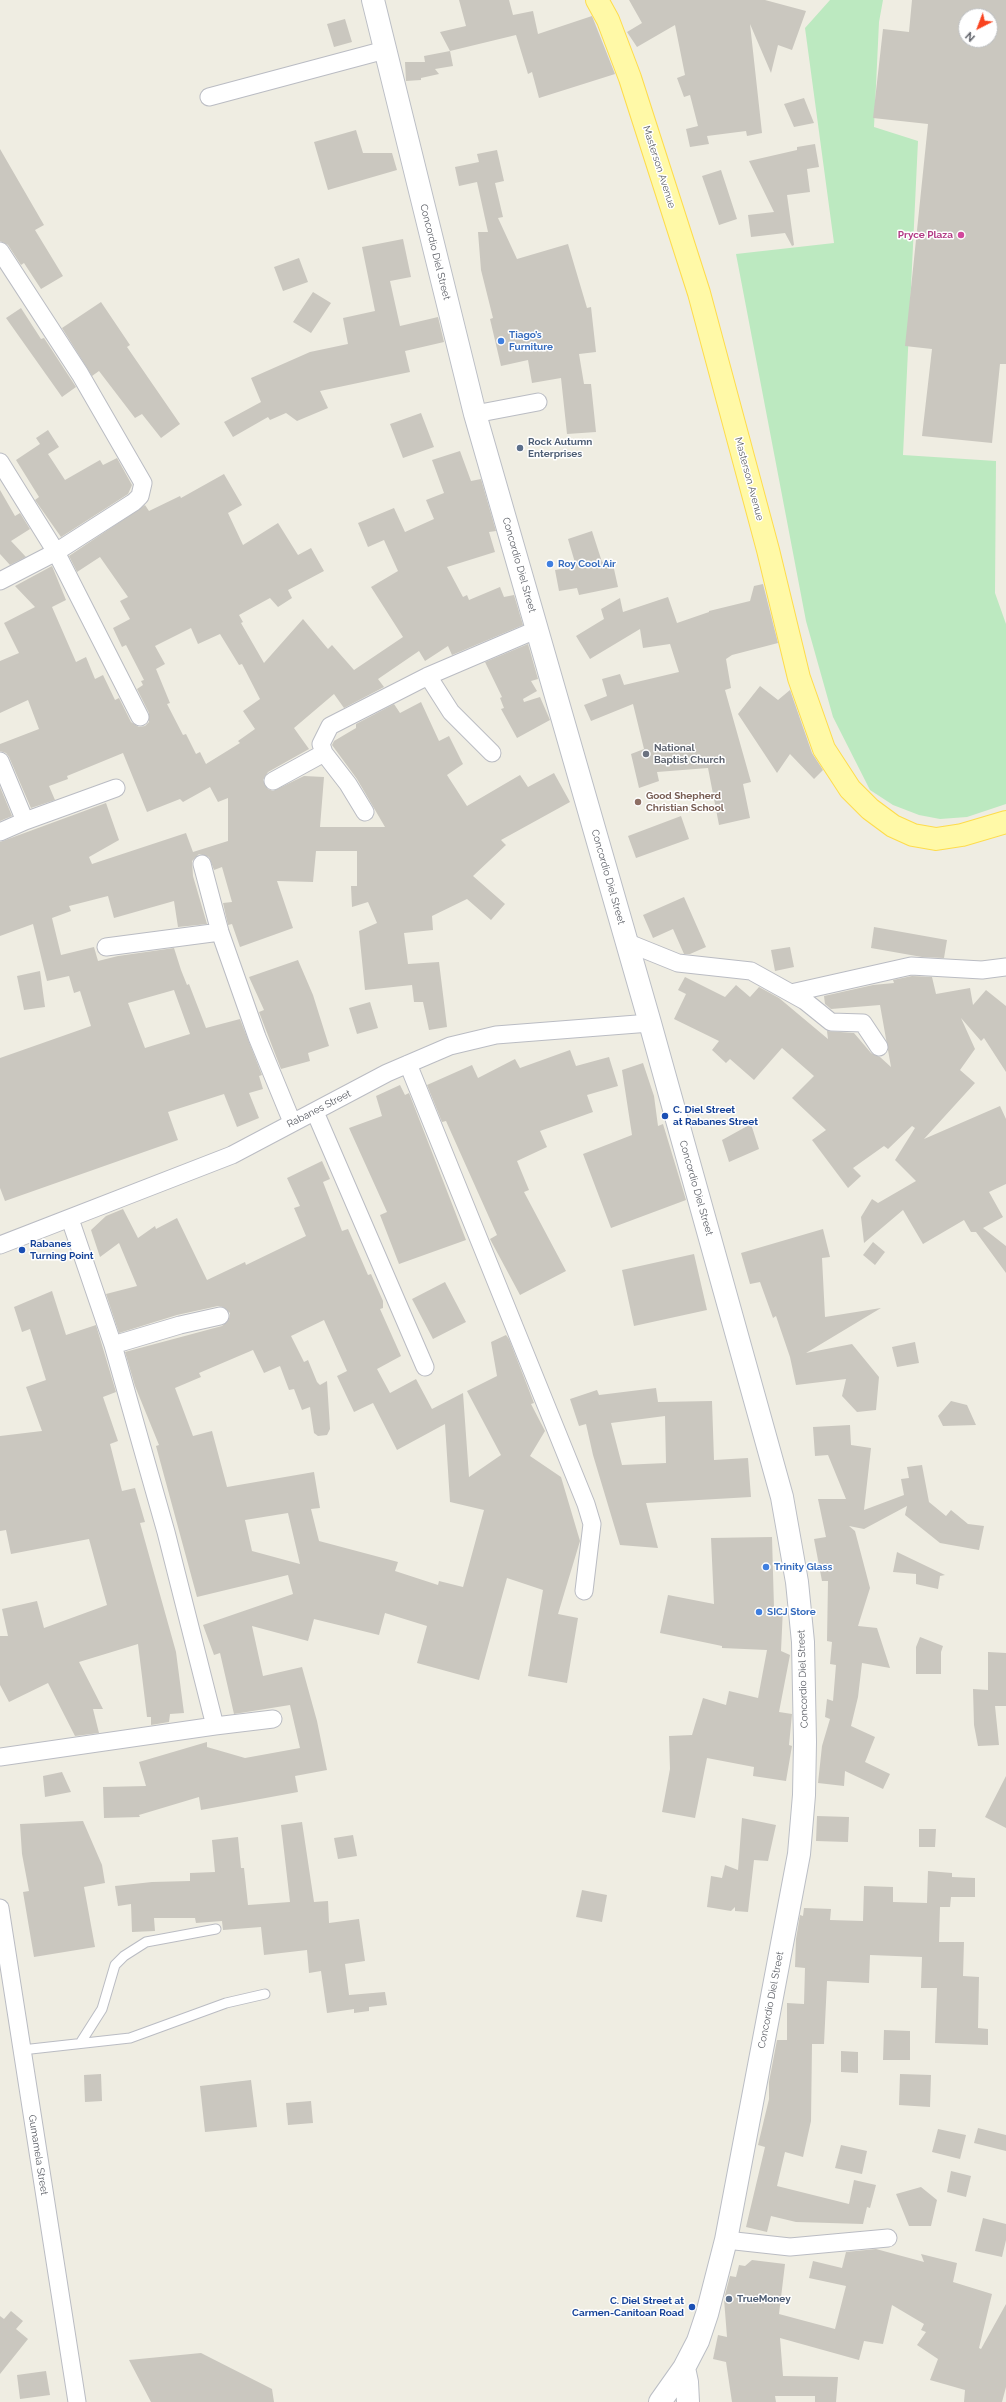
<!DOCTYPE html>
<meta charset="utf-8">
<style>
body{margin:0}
#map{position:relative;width:1006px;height:2402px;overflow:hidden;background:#efede2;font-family:Raleway,sans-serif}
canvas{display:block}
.north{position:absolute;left:958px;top:8px;width:40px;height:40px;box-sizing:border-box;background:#fff;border:1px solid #bdbfc1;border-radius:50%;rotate:222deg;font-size:11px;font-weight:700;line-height:16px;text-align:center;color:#5b5e65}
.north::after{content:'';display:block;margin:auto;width:14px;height:18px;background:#f9431f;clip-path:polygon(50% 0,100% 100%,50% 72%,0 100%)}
</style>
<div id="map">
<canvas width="1006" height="2402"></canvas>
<div class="north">N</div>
</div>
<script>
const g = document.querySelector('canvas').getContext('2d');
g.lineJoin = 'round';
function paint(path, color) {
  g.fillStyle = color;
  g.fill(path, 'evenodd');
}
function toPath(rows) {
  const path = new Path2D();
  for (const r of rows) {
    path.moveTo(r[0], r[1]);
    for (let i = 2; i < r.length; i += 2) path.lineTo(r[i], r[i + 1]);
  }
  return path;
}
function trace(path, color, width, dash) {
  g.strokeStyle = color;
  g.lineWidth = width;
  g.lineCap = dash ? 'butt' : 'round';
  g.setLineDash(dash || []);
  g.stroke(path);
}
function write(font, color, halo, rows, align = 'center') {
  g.font = font + ' Raleway,sans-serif';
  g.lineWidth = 3;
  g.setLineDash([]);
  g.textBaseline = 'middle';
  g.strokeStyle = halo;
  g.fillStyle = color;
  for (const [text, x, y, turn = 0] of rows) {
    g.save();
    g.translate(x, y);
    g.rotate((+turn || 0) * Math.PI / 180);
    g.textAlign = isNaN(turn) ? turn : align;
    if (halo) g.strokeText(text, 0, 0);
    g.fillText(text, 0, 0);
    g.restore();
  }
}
paint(toPath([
 [830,0,883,0,879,22,874,127,918,141,903,455,996,461,995,593,1006,624,1006,804,967,817,940,819,919,815,893,805,870,790,833,717,806,621,736,254,834,243,805,28]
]), '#bce9c0');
paint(toPath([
 [459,0,509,0,513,15,533,11,538,34,592,16,615,74,539,98,532,72,528,74,516,35,450,51,440,32,466,26],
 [629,0,765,0,806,11,792,50,778,45,771,73,750,24,762,133,747,136,746,131,707,136,709,144,690,147,686,129,698,126,690,95,684,97,677,78,685,75,675,25,637,47,627,32,642,23],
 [912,0,1006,0,1006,364,1000,364,992,443,922,436,932,349,905,346,928,124,873,118,883,29,909,32],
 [966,16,990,16,990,40,966,40],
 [345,19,352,42,334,47,327,24],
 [450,51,453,66,435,69,439,74,421,78,421,80,406,81,405,62,425,62,424,56],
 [804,98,814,123,794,127,784,104],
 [356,130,363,153,392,153,397,170,328,190,314,142],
 [815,144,819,167,807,169,810,192,787,195,794,245,792,246,785,233,751,237,748,215,774,212,749,161,797,150,797,147],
 [0,149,44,225,35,230,63,276,41,289,24,263,21,265,8,245,0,241],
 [497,150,504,181,495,183,503,217,498,218,517,259,568,244,587,308,591,307,596,352,579,354,584,384,591,384,596,432,567,434,561,378,532,383,528,360,501,366,490,319,493,318,481,270,478,232,488,232,477,182,459,186,455,167,479,162,477,154],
 [721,170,737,219,719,225,702,176],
 [403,239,411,277,390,281,400,326,438,317,444,342,405,351,410,372,320,391,328,408,297,421,286,413,270,420,268,417,233,437,224,422,261,402,251,378,310,352,348,344,343,318,375,311,362,247],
 [299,258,308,282,283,291,274,267],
 [313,292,331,303,311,333,293,322],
 [101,302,130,345,127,347,180,424,161,438,142,414,135,418,99,371,92,376,62,328],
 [21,308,41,339,44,338,76,387,62,397,6,318],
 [421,413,434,447,403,458,390,424],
 [48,430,59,447,48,454,65,480,100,460,103,465,117,458,132,485,128,494,61,537,35,500,39,497,16,460,40,444,36,438],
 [460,451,471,481,481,479,496,531,489,532,495,552,447,567,463,597,467,595,469,600,500,587,504,597,514,595,523,625,452,655,448,646,425,661,419,651,378,679,384,687,344,708,334,694,294,728,309,749,268,772,263,780,268,789,273,791,304,776,324,777,320,827,385,827,357,779,332,745,334,741,356,728,356,724,394,704,400,713,421,702,439,741,449,736,463,764,447,775,467,806,520,775,528,787,554,773,570,802,501,840,506,845,473,876,505,904,491,920,467,899,432,916,433,930,404,933,408,964,439,962,447,1027,429,1030,423,1002,414,1002,412,985,365,990,359,931,377,923,368,902,352,907,351,886,357,886,357,851,316,851,313,882,277,881,293,928,240,947,232,924,228,925,223,903,232,902,222,867,214,870,209,857,199,854,192,861,193,876,207,924,178,927,174,901,114,918,108,896,69,906,71,911,52,918,61,955,94,947,98,961,118,956,174,948,181,970,187,985,189,984,206,1028,240,1019,262,1075,259,1076,263,1089,249,1093,259,1118,237,1127,224,1094,168,1112,178,1140,5,1201,0,1188,0,1058,91,1026,80,991,74,993,69,976,47,981,33,924,0,936,0,842,106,803,119,840,89,857,92,864,186,833,193,852,228,841,228,798,218,802,210,787,183,802,180,799,147,812,123,753,67,776,68,779,49,786,55,800,31,808,9,757,6,753,0,751,0,744,39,729,28,700,0,713,0,661,19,653,4,623,35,607,15,586,52,566,66,600,52,607,76,662,86,657,95,679,103,675,115,700,119,698,131,722,139,727,145,726,149,722,149,713,137,689,143,685,141,681,144,680,126,645,122,647,113,628,130,619,120,601,128,597,100,557,77,572,69,556,145,505,149,511,180,496,181,498,224,474,242,505,228,513,243,545,278,523,298,555,311,548,324,571,288,590,292,598,278,607,270,598,239,615,243,622,241,623,264,663,303,619,328,649,332,645,354,670,403,637,371,587,398,571,384,540,368,547,358,523,394,508,405,532,434,519,426,500,444,493,432,460],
 [191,628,198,644,220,634,239,665,242,664,260,699,243,711,255,729,238,741,240,743,206,764,200,752,196,754,186,734,183,735,167,704,170,703,156,669,165,664,155,646],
 [174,990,190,1034,145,1048,128,1003],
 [0,490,15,516,20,513,30,529,11,541,26,557,10,565,0,554],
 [592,531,602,562,612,560,618,587,579,595,577,588,559,591,555,570,576,566,568,539],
 [763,584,778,643,732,655,726,659,731,688,725,690,751,782,743,784,750,818,719,825,708,768,657,772,659,781,639,788,631,754,644,749,633,704,591,721,584,705,607,696,602,679,620,674,624,685,679,672,670,644,643,648,640,629,590,659,576,636,604,619,601,609,620,598,623,612,668,597,677,623,709,612,709,611,750,601,754,586],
 [528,644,538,679,531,681,537,691,523,699,524,702,540,697,550,720,517,738,501,709,504,708,500,698,502,697,485,662],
 [760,686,778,700,790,690,812,753,823,770,814,779,790,754,777,773,738,714],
 [0,787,12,816,0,821],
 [681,816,689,839,636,858,628,836],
 [684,897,706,947,690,954,684,954,673,929,653,938,643,915],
 [874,927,947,940,944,958,922,957,871,948],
 [790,947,794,967,775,971,771,950],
 [298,960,313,995,329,1046,308,1053,310,1061,281,1069,259,1012,264,1010,249,977],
 [40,971,45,1007,24,1010,17,976],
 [912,976,932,977,936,994,970,988,973,1005,986,990,1006,1006,1006,1072,984,1038,981,1041,961,1018,975,1049,960,1070,975,1083,924,1139,1000,1106,1006,1119,1006,1184,989,1192,1003,1217,983,1228,1006,1246,1006,1273,976,1232,971,1232,964,1220,923,1244,903,1210,864,1243,861,1217,872,1199,878,1203,916,1181,895,1160,915,1128,912,1126,888,1149,884,1146,853,1168,861,1176,848,1188,812,1140,826,1130,792,1098,814,1076,782,1048,754,1080,730,1059,726,1063,712,1050,719,1041,674,1019,686,994,678,990,685,977,725,997,736,985,750,997,759,987,779,998,828,1039,827,1031,854,1033,871,1053,880,1057,891,1067,880,1005,831,1009,825,1004,824,996,873,985,894,983,893,980],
 [370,1002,378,1028,357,1034,349,1008],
 [570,1050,576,1066,609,1057,618,1086,587,1095,593,1112,540,1131,547,1147,517,1161,529,1190,524,1192,566,1271,520,1295,490,1239,497,1235,446,1121,442,1122,427,1085,472,1065,478,1078,515,1059,520,1068],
 [643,1063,654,1096,658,1126,663,1124,686,1200,611,1228,583,1154,632,1135,622,1070],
 [400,1085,405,1095,409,1093,466,1240,399,1264,380,1215,387,1212,349,1128,382,1116,376,1096],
 [751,1124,759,1149,729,1162,722,1140],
 [322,1161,330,1179,323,1182,342,1231,348,1229,368,1275,371,1274,383,1301,383,1308,380,1309,401,1356,377,1369,390,1393,416,1379,432,1409,463,1393,469,1477,501,1455,467,1391,497,1376,491,1342,506,1335,509,1339,534,1403,531,1404,545,1431,530,1456,561,1477,580,1541,558,1614,578,1618,567,1683,528,1676,543,1590,507,1578,479,1680,417,1663,427,1626,385,1613,379,1635,314,1619,308,1641,252,1626,263,1676,302,1667,317,1721,327,1770,295,1776,298,1792,201,1810,199,1797,139,1815,140,1817,104,1818,103,1787,146,1786,139,1762,207,1742,207,1747,245,1758,300,1748,290,1705,234,1714,220,1653,214,1655,203,1625,293,1594,288,1575,197,1597,156,1446,159,1445,135,1386,125,1352,222,1326,229,1319,230,1313,223,1307,218,1306,177,1315,119,1333,106,1294,137,1286,119,1243,100,1257,91,1230,106,1216,123,1209,138,1238,155,1226,156,1229,177,1218,207,1280,245,1262,246,1265,306,1236,294,1208,300,1206,287,1178],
 [324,1320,347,1371,337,1376,354,1412,373,1403,397,1450,445,1424,450,1502,484,1510,463,1587,439,1581,438,1585,395,1571,398,1562,319,1541,311,1509,320,1508,314,1472,227,1487,212,1431,193,1436,175,1388,201,1377,199,1373,253,1350,264,1373,280,1366,289,1390,294,1389,302,1410,310,1407,314,1433,318,1436,327,1435,330,1429,327,1381,320,1385,317,1382,308,1360,304,1362,291,1336],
 [288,1513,300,1564,252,1551,245,1520],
 [823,1229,830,1257,822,1258,825,1317,881,1308,806,1353,852,1344,879,1377,876,1410,857,1412,842,1396,846,1379,796,1385,790,1357,776,1316,773,1318,760,1282,750,1284,741,1253],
 [873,1242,885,1252,875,1265,863,1255],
 [694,1254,707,1310,634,1326,622,1270],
 [445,1282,466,1322,433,1339,412,1299],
 [52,1291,66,1335,96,1325,116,1392,103,1397,118,1441,110,1444,122,1491,135,1488,145,1522,140,1523,176,1652,184,1713,170,1714,169,1722,151,1725,151,1717,147,1717,138,1644,79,1662,103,1709,93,1709,99,1733,75,1736,48,1683,9,1702,0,1685,0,1636,8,1636,2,1609,37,1601,44,1628,107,1605,89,1539,11,1554,6,1530,0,1531,0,1436,42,1431,26,1387,46,1380,30,1329,22,1332,14,1307],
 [915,1342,919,1363,897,1367,892,1347],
 [656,1388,658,1402,712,1401,714,1460,748,1458,751,1497,646,1503,658,1548,620,1545,593,1455,586,1424,579,1426,570,1399,597,1390,599,1395],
 [665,1416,666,1463,622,1465,611,1423],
 [951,1401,967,1405,976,1425,943,1426,938,1416],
 [850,1425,851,1445,871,1448,864,1510,904,1495,901,1479,909,1478,907,1467,922,1465,929,1502,946,1516,951,1510,968,1524,984,1526,979,1550,940,1543,905,1515,907,1506,864,1529,849,1526,855,1531,870,1588,858,1626,877,1628,890,1668,862,1663,858,1697,851,1726,875,1737,865,1762,890,1774,883,1789,845,1771,844,1786,818,1783,822,1746,830,1719,825,1717,827,1699,833,1701,836,1665,830,1664,832,1642,827,1641,828,1581,822,1581,814,1539,826,1537,818,1499,846,1499,828,1455,815,1456,813,1427],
 [772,1537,774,1608,783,1608,781,1651,790,1655,779,1712,792,1714,789,1745,792,1746,786,1781,753,1776,754,1767,707,1758,695,1818,662,1812,670,1769,669,1736,692,1735,703,1698,726,1705,729,1691,758,1698,767,1650,722,1648,722,1646,660,1633,668,1595,714,1604,711,1538],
 [897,1552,945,1575,940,1576,938,1589,916,1584,916,1574,893,1572],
 [920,1637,943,1646,941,1652,941,1674,916,1674,916,1647],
 [988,1652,1006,1653,1006,1706,995,1706,999,1745,978,1746,974,1725,973,1689,988,1690],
 [62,1772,71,1792,45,1797,43,1776],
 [1006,1776,1006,1828,985,1817],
 [817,1816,849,1817,848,1842,816,1841],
 [742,1818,776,1825,768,1861,754,1860,748,1912,735,1911,735,1907,731,1911,707,1907,711,1876,722,1878,725,1865,738,1870],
 [83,1821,102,1865,105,1883,84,1887,95,1947,34,1957,23,1892,29,1891,22,1854,20,1824],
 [302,1822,314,1902,328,1901,329,1923,359,1919,365,1961,345,1964,349,1995,385,1992,387,2005,369,2007,369,2011,354,2013,354,2009,327,2013,321,1971,309,1973,307,1950,264,1955,261,1927,223,1930,222,1921,196,1923,195,1918,154,1918,155,1931,132,1932,131,1904,118,1906,115,1886,152,1882,190,1881,190,1873,215,1872,212,1840,238,1837,241,1868,244,1868,248,1905,290,1902,281,1825],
 [919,1829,936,1829,935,1847,919,1847],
 [353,1835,357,1856,338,1859,334,1838],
 [928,1871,952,1873,952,1877,975,1878,975,1897,951,1897,950,1907,940,1907,939,1942,964,1942,963,1976,979,1977,978,2028,988,2029,988,2045,935,2043,937,1988,921,1988,922,1957,870,1955,869,1983,827,1981,824,2044,812,2044,811,2121,803,2157,785,2152,777,2186,849,2204,854,2180,876,2185,870,2208,867,2207,863,2224,796,2222,771,2216,767,2232,746,2227,765,2147,758,2145,769,2099,769,2082,777,2040,787,2040,787,2003,804,2004,805,1968,795,1967,796,1939,800,1915,803,1916,804,1908,831,1909,830,1920,863,1921,864,1886,893,1887,893,1902,927,1903],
 [582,1890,607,1895,602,1922,576,1917],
 [884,2030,910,2031,910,2060,883,2060],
 [841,2051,858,2052,858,2073,841,2072],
 [101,2074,102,2101,85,2102,84,2075],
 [900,2074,931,2075,930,2107,899,2105],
 [251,2080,257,2127,205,2132,200,2086],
 [311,2101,313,2123,288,2125,286,2103],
 [978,2128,1006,2135,1006,2151,974,2143],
 [938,2129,966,2135,960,2159,932,2152],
 [841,2145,867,2151,862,2174,835,2168],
 [951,2171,971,2176,966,2197,947,2192],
 [921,2187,937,2200,931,2226,909,2226,896,2194],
 [983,2218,1006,2224,1006,2240,1002,2257,975,2251],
 [876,2249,924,2262,921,2254,957,2263,953,2282,992,2294,979,2348,981,2349,1006,2304,1006,2387,1002,2402,964,2402,965,2390,930,2380,938,2359,917,2345,926,2332,921,2330,924,2324,892,2305,883,2344,864,2341,859,2360,780,2338,783,2376,838,2377,836,2402,815,2402,815,2396,775,2396,776,2402,732,2402,726,2362,713,2359,718,2335,727,2337,724,2299,730,2276,736,2277,739,2265,745,2266,752,2260,785,2264,779,2314,835,2329,846,2286,809,2278,813,2261,842,2268,846,2252],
 [11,2311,23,2321,16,2329,28,2339,0,2374,0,2316,4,2319],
 [201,2353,272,2389,274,2402,151,2402,129,2360],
 [46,2371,50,2395,20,2399,17,2375]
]), '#cac7bf');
const lane = toPath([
 [81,2042,102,2009,115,1965,124,1956,146,1942,216,1929],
 [22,2050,130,2038,226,2003,265,1994]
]);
const street = toPath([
 [209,97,385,50],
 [0,251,80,374,143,483,140,496,134,502,56,552,0,581],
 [475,414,538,402],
 [0,462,56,552,140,717],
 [428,676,451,712,492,753],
 [0,761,25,821,0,832],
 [273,781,324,753],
 [365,812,348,784,324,753,321,744,330,726,428,676,538,629],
 [25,821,116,788],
 [202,864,220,932,257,1037,292,1122],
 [626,942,678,963,751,971,805,1001,831,1022,863,1023,879,1047],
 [106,947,220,932],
 [791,993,911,966,982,970,1006,967],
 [408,1064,586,1504,592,1524,584,1591],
 [315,1112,425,1367],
 [70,1219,113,1345,166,1532,215,1726],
 [0,1245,232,1155,387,1073,450,1046,496,1035,650,1023],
 [113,1345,180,1325,220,1316],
 [0,1757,215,1726,273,1719],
 [0,1908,77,2402],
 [726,2240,790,2247,888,2238]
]);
const secondary = toPath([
 [373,0,475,414,650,1023,782,1497,797,1582,803,1642,805,1742,804,1795,799,1854,726,2240,707,2314,698,2341,684,2368,660,2402],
 [684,2368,687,2382,688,2402]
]);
const primary = toPath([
 [597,0,608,20,630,78,699,293,768,550,799,678,824,749,850,789,870,809,893,826,913,835,936,839,962,835,1006,822]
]);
trace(lane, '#babcc3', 11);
trace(street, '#babcc3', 19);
trace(secondary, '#bbbec5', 24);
trace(primary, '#fedc4c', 24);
trace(lane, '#fff', 9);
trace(street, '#fff', 17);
trace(secondary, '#fff', 22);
trace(primary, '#fff9a7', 22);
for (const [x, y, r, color] of [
 [961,235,4,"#d1479c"],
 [501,341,4,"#3f7fe0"],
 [520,448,4,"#5c6f8a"],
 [550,564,4,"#3f7fe0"],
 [646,754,4,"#6b7280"],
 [638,802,4,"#8d6e63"],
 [665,1116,4,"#1a4fb4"],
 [22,1250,4,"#1a4fb4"],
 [766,1567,4,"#3f7fe0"],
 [759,1612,4,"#3f7fe0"],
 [729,2299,4,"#5c6f8a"],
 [692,2307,4,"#1a4fb4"]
]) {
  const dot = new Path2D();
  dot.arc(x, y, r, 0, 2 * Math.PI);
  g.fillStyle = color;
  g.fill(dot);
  trace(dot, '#fff', 1.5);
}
write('10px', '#5b5e65', '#fff', [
 ["Masterson Avenue",659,167,72],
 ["Concordio Diel Street",435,252,76],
 ["Masterson Avenue",749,479,75],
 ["Concordio Diel Street",519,565,74],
 ["Concordio Diel Street",608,877,74],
 ["Rabanes Street",319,1109,-27],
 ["Concordio Diel Street",696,1188,74],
 ["Concordio Diel Street",803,1679,-92],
 ["Concordio Diel Street",771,2000,-79],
 ["Gumamela Street",38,2155,81]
]);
write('bold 10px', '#b23c85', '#fff', [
 ["Pryce Plaza",953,235]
], 'right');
write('bold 10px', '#366cbe', '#fff', [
 ["Tiago’s",509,335],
 ["Furniture",509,347],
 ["Roy Cool Air",558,564],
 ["Trinity Glass",774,1567],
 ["SICJ Store",767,1612]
], 'left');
write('bold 10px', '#4e5e75', '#fff', [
 ["Rock Autumn",528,442],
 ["Enterprises",528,454],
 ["TrueMoney",737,2299]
], 'left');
write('bold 10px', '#5b616d', '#fff', [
 ["National",654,748],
 ["Baptist Church",654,760]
], 'left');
write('bold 10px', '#785e54', '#fff', [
 ["Good Shepherd",646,796],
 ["Christian School",646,808]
], 'left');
write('bold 10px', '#164399', '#fff', [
 ["C. Diel Street",673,1110],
 ["at Rabanes Street",673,1122],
 ["Rabanes",30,1244],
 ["Turning Point",30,1256],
 ["C. Diel Street at",684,2301,"right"],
 ["Carmen-Canitoan Road",684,2313,"right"]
], 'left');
</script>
